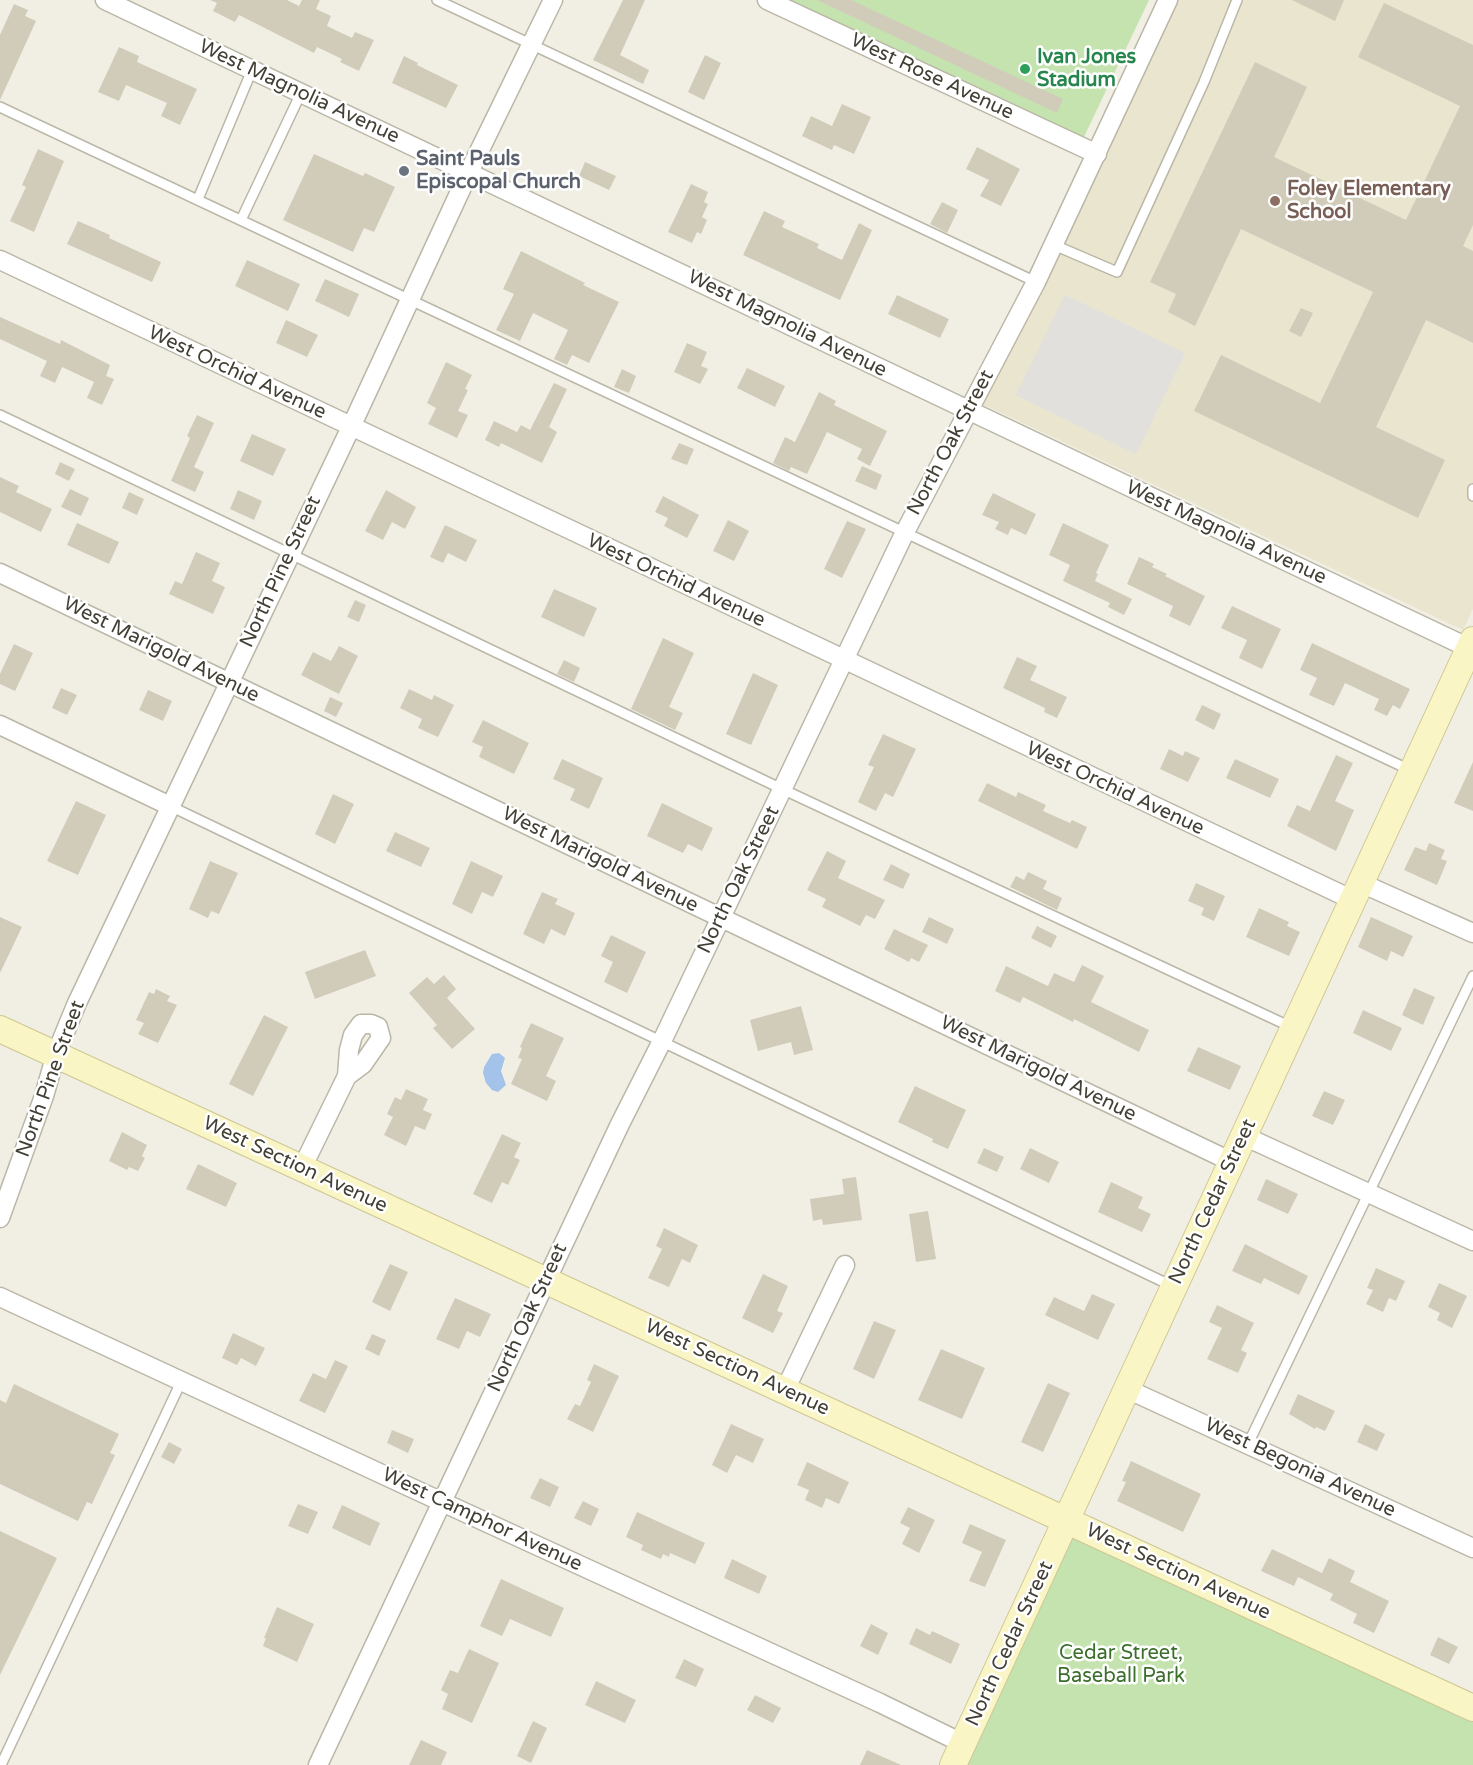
<!DOCTYPE html>
<style>
body{margin:0}
canvas{display:block;background:#f1efe4}
</style>
<canvas width="1473" height="1765"></canvas>
<script>
const g = document.querySelector('canvas').getContext('2d');
g.lineJoin = 'round';
function paint(path, color) {
  g.fillStyle = color;
  g.fill(path, 'evenodd');
}
function toPath(rows) {
  const path = new Path2D();
  for (const r of rows) {
    path.moveTo(r[0], r[1]);
    for (let i = 2; i < r.length; i += 2) path.lineTo(r[i], r[i + 1]);
  }
  return path;
}
function trace(path, color, width, dash) {
  g.strokeStyle = color;
  g.lineWidth = width;
  g.lineCap = dash ? 'butt' : 'round';
  g.setLineDash(dash || []);
  g.stroke(path);
}
function write(font, color, halo, rows, align = 'center') {
  g.font = font + ' "Varela Round",sans-serif';
  g.lineWidth = 5;
  g.setLineDash([]);
  g.textBaseline = 'middle';
  g.strokeStyle = halo;
  g.fillStyle = color;
  for (const [text, x, y, turn = 0] of rows) {
    g.save();
    g.translate(x, y);
    g.rotate((+turn || 0) * Math.PI / 180);
    g.textAlign = isNaN(turn) ? turn : align;
    if (halo) g.strokeText(text, 0, 0);
    g.fillText(text, 0, 0);
    g.restore();
  }
}
paint(toPath([
 [1176,0,1473,0,1473,609,1463,630,978,402]
]), '#e9e5cf');
paint(toPath([
 [787,0,1149,0,1083,139],
 [1073,1537,1473,1709,1473,1765,966,1765]
]), '#c4e3af');
paint(toPath([
 [1065,295,1185,353,1136,454,1016,395]
]), '#e1e0dc');
paint(toPath([
 [499,1053,505,1058,501,1071,506,1085,498,1092,492,1090,486,1083,483,1073,484,1067,492,1054]
]), '#a3c3ea');
paint(toPath([
 [210,0,287,0,299,6,302,0,320,0,316,9,331,16,327,26,352,38,355,32,374,40,359,71,340,62,342,59,317,47,314,53,239,15,235,22,213,11,217,3],
 [623,0,645,0,620,55,649,70,643,84,593,60],
 [817,0,851,0,1063,99,1057,113],
 [1292,0,1344,0,1335,21],
 [1384,3,1473,45,1473,225,1463,246,1473,251,1473,343,1426,320,1376,427,1445,460,1418,518,1194,411,1221,355,1320,403,1373,292,1241,229,1195,326,1168,312,1176,294,1150,282,1255,62,1307,87,1274,157,1406,220,1460,106,1358,57],
 [14,4,28,10,25,16,36,21,0,100,0,35],
 [119,47,139,56,137,62,197,89,180,125,161,116,167,103,126,85,119,101,98,92],
 [705,55,721,63,704,100,688,92],
 [404,56,418,63,417,65,458,85,446,108,392,83],
 [842,104,871,117,854,154,834,145,832,150,802,136,811,116,832,126],
 [977,147,1020,169,1001,206,980,196,989,180,966,169],
 [38,149,64,161,34,232,10,221,26,187,22,185],
 [314,154,363,176,365,173,395,187,374,232,364,228,353,252,283,220],
 [585,162,616,176,609,190,579,176],
 [691,184,708,192,704,202,708,204,702,217,707,220,701,234,697,232,692,243,668,232],
 [942,202,958,210,947,233,930,224],
 [764,211,785,221,782,227,819,244,817,248,842,260,859,223,872,230,840,300,743,255],
 [78,221,110,235,109,238,161,262,152,282,67,244],
 [521,251,585,283,583,285,619,302,589,363,572,355,567,365,554,359,568,330,533,313,520,341,496,330,514,294,503,289],
 [247,260,300,284,288,311,235,286],
 [325,279,359,294,349,317,315,301],
 [897,295,949,319,940,338,888,314],
 [1301,308,1313,313,1301,337,1289,331],
 [0,317,60,344,61,340,110,365,106,376,114,379,102,405,87,398,94,382,62,367,55,383,40,376,47,361,0,339],
 [286,320,318,335,307,357,276,343],
 [687,343,707,352,701,366,708,369,700,384,674,372],
 [446,362,472,375,465,389,468,390,458,411,468,415,457,438,428,424,436,408,427,403],
 [747,368,785,386,775,407,737,388],
 [622,369,636,376,629,393,614,387],
 [554,383,567,389,549,427,557,432,542,463,501,443,499,447,485,440,494,421,517,432,521,425,530,430],
 [819,392,836,401,834,405,887,431,870,466,857,459,862,449,827,432,807,474,791,467,789,471,773,463,785,437,795,442],
 [197,415,214,423,194,467,204,472,195,492,171,481,190,438,187,436],
 [252,434,286,449,273,476,240,461],
 [679,443,694,449,687,465,671,459],
 [60,462,75,469,69,481,55,474],
 [862,466,882,475,876,490,855,481],
 [0,477,19,486,16,492,52,509,41,532,0,512],
 [70,489,89,498,81,516,61,507],
 [238,490,262,501,254,520,230,509],
 [386,490,416,507,405,529,392,522,383,540,365,531],
 [129,492,144,499,137,515,122,508],
 [993,493,1036,514,1026,535,1011,528,1008,535,995,529,999,522,982,515],
 [663,496,699,515,687,538,664,526,668,518,655,512],
 [728,520,749,531,734,561,713,551],
 [847,521,866,529,842,578,824,569],
 [77,523,119,542,109,564,67,545],
 [1063,523,1109,545,1096,573,1098,574,1095,581,1132,599,1124,615,1108,607,1110,603,1063,581,1070,565,1049,555],
 [445,525,477,540,466,562,448,553,443,563,430,557],
 [196,552,220,563,212,581,225,587,213,614,169,594,175,581,182,584],
 [1139,557,1154,564,1152,567,1167,574,1165,576,1205,596,1190,626,1169,616,1173,606,1127,584],
 [554,589,597,608,584,637,541,617],
 [355,600,366,605,359,622,347,617],
 [1232,606,1281,629,1262,669,1239,658,1247,640,1221,628],
 [663,638,694,653,669,707,683,713,675,730,631,709],
 [1312,643,1410,689,1400,709,1393,705,1387,716,1374,710,1379,699,1345,683,1334,706,1309,695,1317,678,1300,670],
 [14,644,33,653,15,691,0,684,0,674],
 [339,646,358,656,339,694,301,675,313,652,331,661],
 [1017,657,1037,666,1030,680,1067,697,1057,718,1044,712,1045,708,1003,688],
 [564,660,580,668,574,682,557,674],
 [753,673,778,685,751,745,726,734],
 [61,688,77,695,67,715,52,708],
 [409,689,432,700,434,695,454,705,438,737,418,728,422,719,400,708],
 [148,690,172,701,163,721,139,710],
 [330,697,343,703,336,717,324,711],
 [1202,705,1221,714,1214,730,1195,720],
 [483,720,529,743,514,774,479,757,483,747,472,742],
 [883,734,916,749,893,797,885,793,876,811,858,802,874,767,868,765],
 [1169,749,1183,756,1185,751,1200,758,1188,782,1160,769],
 [1336,755,1353,763,1335,801,1354,810,1336,851,1287,826,1297,805,1310,811],
 [562,759,603,778,589,809,570,800,575,789,553,779],
 [1235,759,1279,779,1270,798,1226,778],
 [1473,762,1473,811,1454,803],
 [987,783,1016,797,1018,792,1046,805,1043,811,1070,823,1072,820,1087,827,1077,849,978,801],
 [333,794,354,804,335,844,315,834],
 [76,801,106,815,78,875,47,861],
 [662,803,713,828,702,851,688,844,683,853,647,836],
 [395,832,430,848,421,867,386,851],
 [1429,843,1445,850,1441,859,1447,861,1437,885,1404,870,1415,847,1426,851],
 [827,851,846,861,838,878,885,900,875,919,866,915,860,926,822,907,826,899,807,890],
 [210,861,238,873,219,914,211,911,208,918,189,909],
 [471,861,503,876,493,897,482,892,472,914,452,904],
 [891,864,910,874,903,889,883,880],
 [1028,872,1047,881,1043,889,1062,898,1057,910,1010,887,1016,876,1024,880],
 [1196,883,1225,896,1214,921,1201,915,1204,908,1188,901],
 [542,892,558,899,555,904,575,913,565,936,551,929,544,944,523,934],
 [1259,908,1289,922,1287,926,1300,932,1289,956,1246,937],
 [0,917,22,927,0,973],
 [929,917,954,929,947,944,922,932],
 [1371,917,1413,936,1403,957,1391,951,1387,961,1358,947],
 [1037,926,1057,936,1051,948,1031,938],
 [894,929,928,945,919,962,911,958,909,962,884,949],
 [611,935,646,952,627,993,604,982,613,962,601,956],
 [365,950,376,976,315,999,305,972],
 [1082,965,1104,976,1091,1002,1149,1030,1139,1052,1074,1019,1073,1022,1023,997,1020,1003,995,991,1006,966,1048,986,1054,973,1074,982],
 [444,975,456,989,447,998,475,1029,452,1049,433,1028,437,1025,409,993,427,977,434,984],
 [1414,988,1435,997,1423,1025,1402,1015],
 [156,989,170,996,167,1001,177,1005,158,1043,138,1034,144,1023,136,1020,149,992,154,994],
 [801,1006,813,1050,794,1055,791,1042,758,1051,750,1020],
 [1363,1010,1402,1028,1391,1051,1353,1033],
 [264,1015,288,1027,253,1096,229,1084],
 [531,1023,564,1038,546,1076,556,1081,547,1101,511,1084,522,1059,518,1058,522,1048,520,1047],
 [1198,1047,1241,1066,1230,1090,1187,1071],
 [915,1086,966,1110,948,1149,932,1142,933,1139,898,1122],
 [406,1089,428,1099,423,1110,432,1114,425,1130,415,1126,406,1146,384,1135,393,1117,387,1114,395,1097,401,1100],
 [1324,1091,1345,1100,1333,1125,1312,1116],
 [122,1132,147,1145,142,1156,145,1158,138,1171,129,1167,127,1170,109,1161],
 [502,1134,521,1143,514,1157,520,1160,508,1185,502,1182,492,1203,473,1194],
 [984,1148,1004,1157,997,1172,977,1163],
 [1030,1148,1059,1162,1049,1183,1020,1169],
 [198,1164,237,1183,226,1207,186,1189],
 [856,1177,862,1220,823,1225,822,1219,813,1221,810,1199,844,1194,842,1179],
 [1266,1179,1298,1194,1288,1214,1257,1200],
 [1111,1182,1143,1197,1138,1208,1151,1214,1142,1232,1098,1212],
 [928,1211,936,1259,916,1262,909,1214],
 [664,1228,698,1245,690,1263,682,1259,669,1287,648,1278,662,1249,656,1246],
 [1245,1244,1308,1276,1299,1295,1264,1278,1261,1284,1232,1271],
 [390,1264,408,1272,390,1311,372,1302],
 [1376,1268,1405,1281,1396,1301,1389,1298,1383,1312,1366,1304,1373,1290,1367,1288],
 [763,1274,788,1286,777,1311,783,1313,773,1333,742,1318],
 [1439,1283,1467,1296,1452,1328,1437,1320,1440,1313,1428,1307],
 [1092,1294,1115,1304,1098,1340,1045,1315,1054,1297,1084,1311],
 [455,1298,491,1314,480,1337,467,1331,459,1349,436,1339],
 [1217,1305,1254,1323,1241,1350,1247,1353,1238,1373,1207,1359,1222,1328,1209,1322],
 [874,1321,896,1330,874,1379,853,1369],
 [233,1333,265,1348,256,1366,241,1358,237,1365,222,1358],
 [372,1334,386,1340,379,1356,365,1349],
 [941,1349,985,1368,962,1419,918,1400],
 [335,1360,348,1366,325,1413,299,1401,313,1373,326,1379],
 [594,1364,619,1376,593,1432,567,1419,575,1404,580,1406,591,1382,587,1380],
 [1048,1383,1070,1393,1043,1452,1021,1442],
 [14,1384,119,1434,110,1453,115,1455,92,1504,87,1502,78,1521,0,1484,0,1400,6,1403],
 [1298,1394,1335,1411,1325,1431,1316,1427,1315,1429,1289,1414],
 [731,1424,764,1439,753,1463,736,1455,727,1473,712,1465],
 [1365,1424,1385,1434,1377,1451,1357,1442],
 [392,1430,414,1439,408,1453,387,1443],
 [169,1442,182,1449,174,1464,161,1457],
 [1131,1461,1201,1494,1183,1532,1117,1501,1126,1482,1122,1481],
 [807,1462,849,1482,839,1504,826,1498,822,1508,805,1500,809,1490,797,1485],
 [540,1478,559,1487,550,1507,530,1498],
 [583,1501,599,1509,591,1526,574,1518],
 [298,1504,318,1512,308,1534,288,1526],
 [342,1505,380,1523,370,1546,332,1528],
 [908,1507,935,1520,919,1553,902,1544,910,1528,900,1523],
 [637,1512,705,1543,695,1564,670,1553,669,1557,663,1554,661,1559,641,1550,643,1545,626,1537],
 [970,1524,1006,1540,985,1587,969,1581,982,1552,962,1543],
 [0,1531,57,1558,0,1675],
 [1272,1549,1322,1573,1329,1558,1355,1571,1350,1582,1389,1601,1374,1633,1353,1623,1357,1614,1330,1600,1333,1594,1298,1577,1294,1586,1261,1571],
 [732,1559,767,1576,759,1594,724,1578],
 [501,1579,564,1608,551,1637,510,1619,502,1636,480,1626],
 [277,1607,314,1624,297,1662,263,1646,266,1638,264,1638],
 [871,1624,888,1633,878,1655,860,1646],
 [916,1628,930,1635,932,1631,960,1644,951,1664,909,1644],
 [1438,1637,1458,1647,1449,1664,1430,1655],
 [469,1649,499,1663,472,1723,442,1709,448,1694,441,1690,450,1670,458,1673],
 [684,1659,704,1669,696,1687,675,1678],
 [596,1681,636,1700,625,1723,585,1705],
 [755,1695,781,1708,773,1723,747,1710],
 [533,1721,547,1728,531,1763,517,1756],
 [421,1740,447,1752,441,1765,409,1765],
 [867,1750,901,1765,860,1765]
]), '#d1ccba');
const lane = toPath([
 [437,0,1036,282],
 [0,107,1410,770],
 [198,199,252,70],
 [241,220,301,93],
 [1054,245,1117,272,1204,82,1237,0],
 [0,415,782,789,1291,1027],
 [1473,489,1473,496],
 [170,806,1172,1286],
 [1248,1444,1473,976],
 [1,1765,181,1382]
]);
const street = toPath([
 [105,0,1469,648],
 [767,0,1097,154],
 [0,260,1353,900],
 [0,573,1232,1162],
 [0,725,170,806],
 [1361,883,1473,933],
 [361,1024,371,1024,378,1027,381,1038,363,1064,347,1076,349,1050,353,1035,361,1024],
 [1244,1136,1473,1241],
 [302,1168,347,1076],
 [0,1218,44,1096,56,1054,77,1003,351,427,469,172,553,0],
 [0,1297,442,1502,880,1703,964,1744],
 [1127,1389,1473,1548],
 [785,1390,845,1265],
 [318,1765,620,1124,662,1041,905,532,1036,282,1168,0]
]);
const secondary = toPath([
 [0,1029,1473,1708],
 [953,1765,1473,640]
]);
trace(lane, '#bbb7a7', 12);
trace(street, '#bbb7a7', 21);
trace(secondary, '#cec796', 28);
trace(lane, '#fff', 9);
trace(street, '#fff', 18);
trace(secondary, '#faf5c4', 26);
for (const [x, y, r, color] of [
 [1025,69,6,"#2e9e5b"],
 [404,171,6,"#6b7280"],
 [1275,201,6,"#8d6e63"]
]) {
  const dot = new Path2D();
  dot.arc(x, y, r, 0, 2 * Math.PI);
  g.fillStyle = color;
  g.fill(dot);
  trace(dot, '#fff', 2);
}
write('bold 20px', '#27864d', '#fff', [
 ["Ivan Jones",1037,58],
 ["Stadium",1037,81]
], 'left');
write('20px', '#423f34', '#fff', [
 ["West Rose Avenue",932,77,25],
 ["West Magnolia Avenue",299,92,25],
 ["West Magnolia Avenue",787,324,26],
 ["West Orchid Avenue",237,373,25],
 ["North Oak Street",951,443,-62],
 ["West Magnolia Avenue",1226,533,25],
 ["North Pine Street",281,572,-65],
 ["West Orchid Avenue",676,581,25],
 ["West Marigold Avenue",161,650,26],
 ["West Orchid Avenue",1115,789,25],
 ["West Marigold Avenue",600,860,26],
 ["North Oak Street",739,880,-64],
 ["West Marigold Avenue",1038,1069,26],
 ["North Pine Street",51,1079,-70],
 ["West Section Avenue",295,1165,25],
 ["North Cedar Street",1213,1202,-65],
 ["North Oak Street",528,1318,-65],
 ["West Section Avenue",737,1368,25],
 ["West Begonia Avenue",1300,1468,25],
 ["West Camphor Avenue",482,1520,25],
 ["West Section Avenue",1178,1572,25],
 ["North Cedar Street",1010,1644,-65]
]);
write('bold 20px', '#5b616d', '#fff', [
 ["Saint Pauls",416,160],
 ["Episcopal Church",416,183]
], 'left');
write('bold 20px', '#785e54', '#fff', [
 ["Foley Elementary",1287,190],
 ["School",1287,213]
], 'left');
write('20px', '#3c6f2c', '#fff', [
 ["Cedar Street,",1121,1654],
 ["Baseball Park",1121,1677]
]);
</script>
